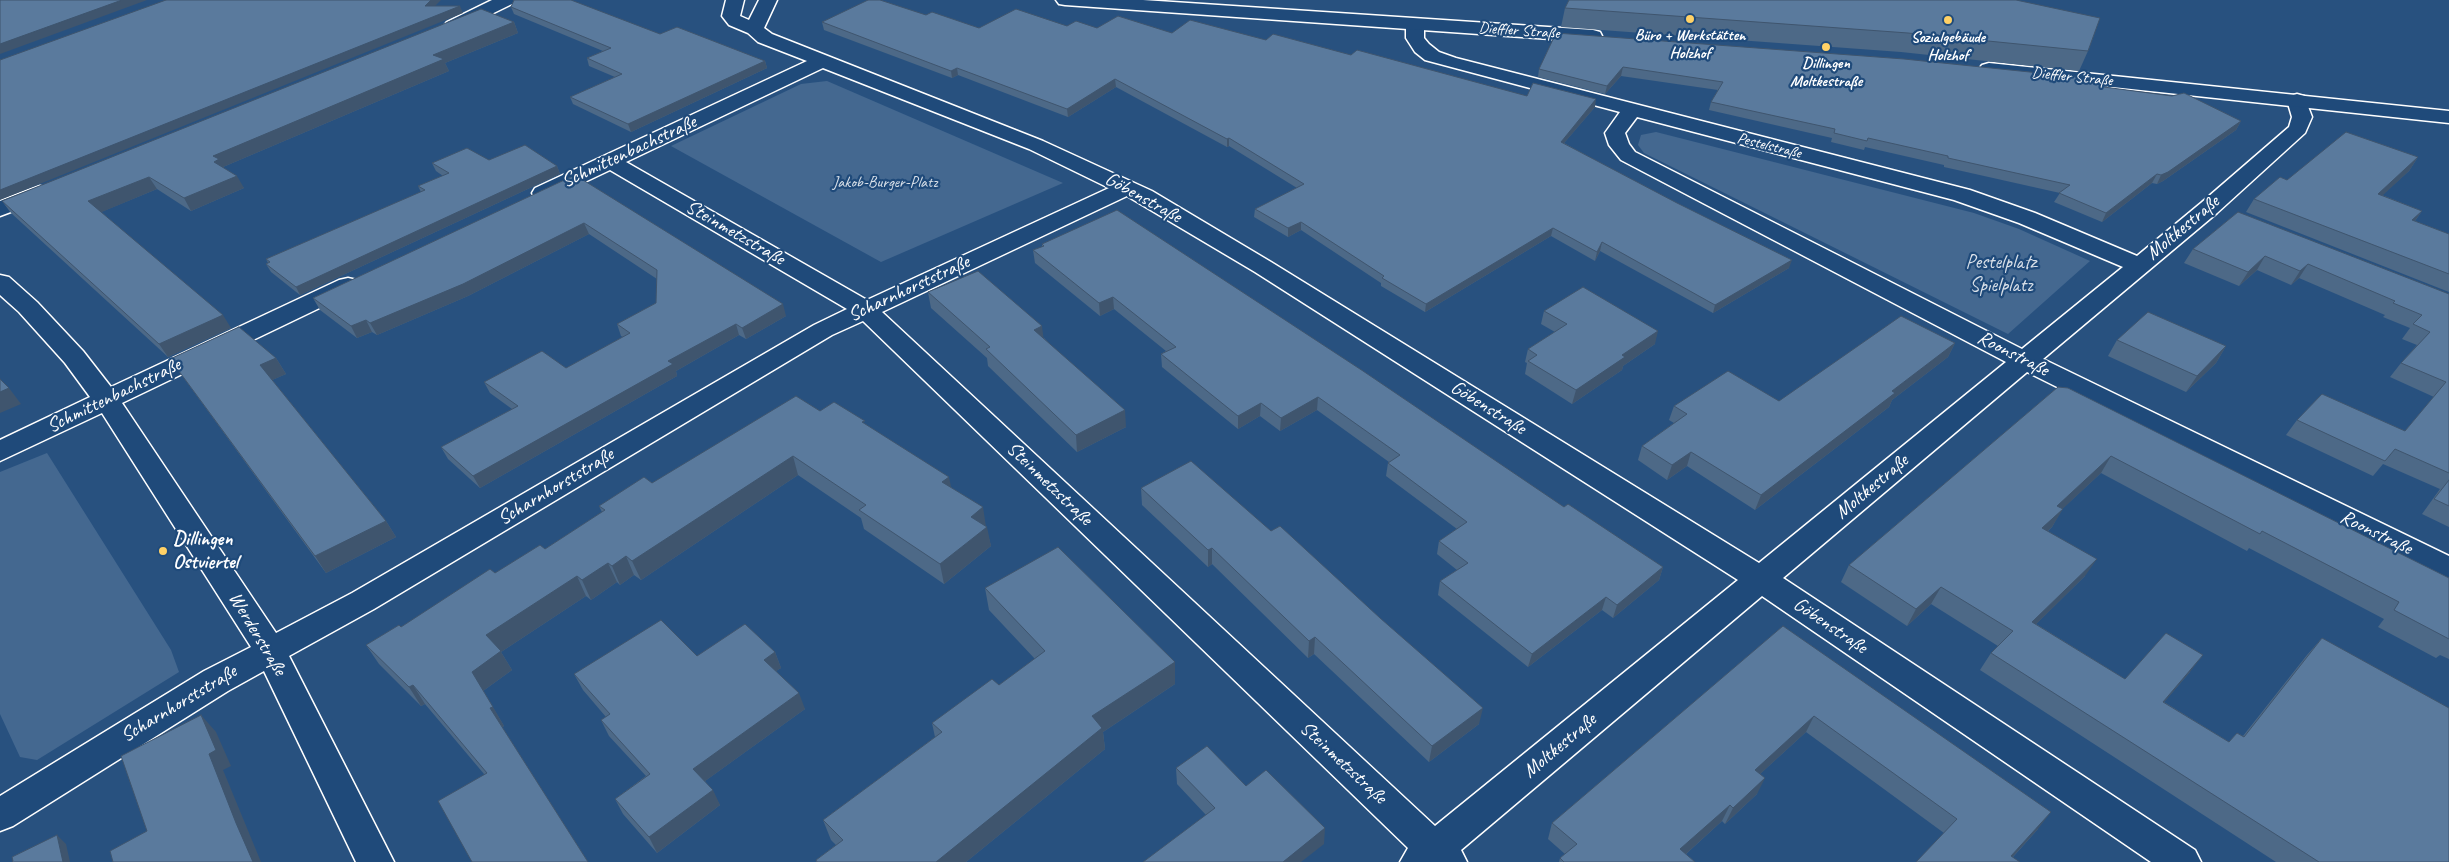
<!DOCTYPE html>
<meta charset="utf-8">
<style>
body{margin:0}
canvas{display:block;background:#28517f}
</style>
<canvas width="2449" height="862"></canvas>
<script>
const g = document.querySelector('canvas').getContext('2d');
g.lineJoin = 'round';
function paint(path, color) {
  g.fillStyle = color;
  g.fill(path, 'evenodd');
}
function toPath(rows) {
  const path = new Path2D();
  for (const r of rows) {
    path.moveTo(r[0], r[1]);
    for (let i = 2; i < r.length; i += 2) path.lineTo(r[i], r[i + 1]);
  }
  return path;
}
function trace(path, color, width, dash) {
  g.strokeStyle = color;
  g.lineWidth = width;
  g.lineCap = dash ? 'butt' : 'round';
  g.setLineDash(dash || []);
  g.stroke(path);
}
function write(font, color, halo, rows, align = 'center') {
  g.font = font + ' Caveat,sans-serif';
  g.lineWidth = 4.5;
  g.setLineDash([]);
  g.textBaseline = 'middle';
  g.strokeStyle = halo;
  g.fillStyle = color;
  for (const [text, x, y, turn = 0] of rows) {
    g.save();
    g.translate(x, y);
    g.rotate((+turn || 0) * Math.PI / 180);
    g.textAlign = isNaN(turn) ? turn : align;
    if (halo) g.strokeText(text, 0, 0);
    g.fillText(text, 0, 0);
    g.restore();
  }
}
paint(toPath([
 [827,81,1063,183,881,262,671,146,801,84],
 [1656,132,1974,213,2019,229,2090,261,2008,334,1644,153,1638,145,1641,135],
 [47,453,171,650,179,672,37,760,20,757,0,714,0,472]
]), '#446890');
const minor = toPath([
 [492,0,515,0,512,4,459,30,447,30,444,26,447,22,492,0],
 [726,0,744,0,740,16,749,20,759,0,777,0,764,28,772,34,1043,141,1152,191,1271,262,1759,563,2006,362,1621,160,1609,145,1605,133,1620,112,1425,60,1415,52,1406,38,1406,23,1409,19,1421,19,1424,23,1424,38,1429,44,1439,52,1456,58,1970,190,2035,213,2137,256,2201,203,2289,127,2292,117,2287,100,2290,96,2297,94,2304,96,2312,117,2305,133,2217,213,2043,359,2449,556,2449,580,2438,577,2027,372,1783,578,2195,850,2201,862,2151,862,1762,596,1461,850,1467,862,1400,862,1408,848,863,321,832,335,374,609,289,656,394,862,356,862,264,671,228,691,13,826,0,831,0,796,204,671,251,647,102,413,0,461,0,440,90,397,65,363,19,312,0,295,0,275,9,277,37,302,83,351,111,387,339,280,348,278,357,280,360,285,357,290,122,403,276,633,352,593,814,325,847,309,610,170,551,198,543,200,535,198,532,193,535,188,807,61,758,42,748,33,729,25,722,16,726,0],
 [823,68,1029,149,1109,188,867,300,626,162,823,68],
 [1637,117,1954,200,2019,223,2123,267,2022,349,1635,152,1629,144,1625,133,1637,117],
 [1127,196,1255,272,1738,580,1435,826,882,312,1127,196],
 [40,186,48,188,51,193,48,198,0,216,0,201,40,186]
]);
const major = toPath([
 [1056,0,1143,0,1593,30,1600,32,1602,36,1600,40,1593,42,1065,5,1059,4,1056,0],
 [1989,63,2449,111,2449,123,1982,73,1979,69,1982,65,1989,63]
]);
trace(minor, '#fff', 3);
trace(major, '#fff', 3);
paint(minor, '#1f4a7a');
paint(major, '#1f4a7a');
paint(toPath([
 [2016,0,2088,51,2079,71,1901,52,1561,27,1565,8],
 [511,7,660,34,765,61,767,68,631,132,573,104,570,97,615,77,589,66,587,58,603,51,514,14],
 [926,15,979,28,1067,26,1266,40,1351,55,1527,96,1595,107,1564,143,1789,268,1713,313,1600,251,1595,261,1551,236,1425,312,1381,286,1381,283,1301,230,1288,237,1254,217,1255,209,1297,188,1229,146,1227,147,1116,87,1068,117,958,75,952,78,824,30,822,22],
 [514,22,518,33,445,63,449,71,223,167,244,188,191,211,157,189,101,212,231,328,168,357,11,213,2,201],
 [1556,33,2076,81,2104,87,2241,121,2236,130,2163,181,2157,184,2152,183,2102,222,2054,202,2060,193,1944,167,1944,165,1865,147,1864,150,1831,142,1832,138,1709,110,1711,102,1718,90,1621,76,1605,94,1538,77,1539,69],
 [2418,157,2409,171,2382,195,2422,211,2415,221,2449,234,2449,292,2246,212,2254,199,2287,180],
 [489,160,557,166,560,174,300,295,271,272,266,264,268,263,266,259,421,192,418,186,443,176,436,171,432,163],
 [575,175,786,316,746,339,739,335,676,371,677,376,480,488,448,459,441,447,512,409,490,393,484,382,566,368,623,337,621,336,617,324,656,303,657,279,589,234,468,296,377,335,372,332,357,338,320,310,313,298],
 [2238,212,2449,294,2449,527,2422,514,2440,489,2383,464,2373,476,2286,435,2297,420,2405,431,2434,397,2390,377,2401,363,2417,345,2402,339,2410,328,2383,317,2385,315,2299,278,2291,285,2257,270,2239,286,2184,263,2193,249],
 [1042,244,1564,507,1663,567,1659,580,1613,618,1602,610,1528,667,1438,595,1440,581,1457,570,1437,554,1439,541,1457,529,1386,476,1388,463,1389,462,1317,410,1280,431,1260,416,1238,429,1162,367,1161,354,1166,351,1114,309,1100,316,1035,263,1033,250,1042,247],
 [928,292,1044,338,1126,427,1077,452,988,366,987,358,931,308],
 [1544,311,1655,344,1623,366,1622,370,1572,404,1525,374,1527,363,1525,362,1528,349,1555,332,1541,324],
 [2117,340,2226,346,2216,363,2186,392,2108,356],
 [1955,343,1948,357,1892,400,1889,407,1755,510,1687,466,1667,480,1638,460,1642,446,1674,423,1669,420,1674,406,1779,401],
 [276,358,286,374,272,380,386,521,396,537,326,573,170,359],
 [2058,387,2449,578,2449,659,2440,655,2436,658,2378,627,2384,619,2249,548,2247,551,2101,473,2062,509,2052,527,2048,531,2085,576,2036,624,2125,679,2190,672,2164,702,2229,742,2237,733,2243,736,2307,655,2322,638,2449,862,2276,862,1980,670,1991,653,1998,646,1931,604,1907,626,1841,582,1849,565],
 [820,411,866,425,951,487,986,527,991,546,944,584,864,529,861,518,798,475,641,580,634,575,620,585,617,582,591,600,586,596,501,652,512,670,483,691,504,726,502,727,588,862,484,774,425,704,421,706,379,664,366,645,401,627,495,573,545,549,602,512,599,506],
 [1141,488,1479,724,1429,762,1314,654,1308,658,1212,564,1208,567,1142,505],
 [985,588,1175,684,1103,732,1105,749,966,862,816,862,816,860,836,845,831,840,823,820,935,737,932,723,999,685,1035,659,989,610],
 [1783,626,2038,829,2013,857,1944,833,1806,732,1760,774,1757,794,1725,824,1722,821,1686,854,1695,862,1559,862,1560,858,1565,854,1548,839,1552,823],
 [775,652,781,668,776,671,805,709,705,781,720,805,657,853,623,814,615,799,646,776,609,736,601,720,606,717,583,690,574,674,697,656],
 [1176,768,1246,786,1324,844,1206,815,1177,784]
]), '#4d6987');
paint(toPath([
 [122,0,147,0,0,54,0,44],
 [431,0,441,0,428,13,425,6],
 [460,6,463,13,458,15,0,200,0,190],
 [514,22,518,33,445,63,449,71,223,167,226,171,214,162,213,156,433,55],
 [765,61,767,68,631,132,628,124],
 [1623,67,1621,76,1605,94,1607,86],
 [957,68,958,75,952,78,951,71],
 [1115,79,1116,87,1068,117,1067,109],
 [1596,99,1595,107,1559,149,1561,142],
 [2241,121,2236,130,2163,181,2157,184,2161,175],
 [1229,138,1229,146,1227,147,1227,139],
 [2418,157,2409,171,2369,208,2378,194],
 [557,166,560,174,300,295,296,287],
 [2157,174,2152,183,2102,222,2106,213],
 [237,176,244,188,191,211,184,198],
 [149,177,157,189,97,214,88,201],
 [2422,211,2412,225,2412,220],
 [1301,222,1301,230,1288,237,1288,228],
 [584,223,589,234,468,296,377,335,370,323],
 [1553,228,1551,236,1425,312,1426,304],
 [1602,242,1600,251,1595,261,1597,252],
 [2265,256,2257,270,2239,286,2248,272],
 [1792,260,1789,268,1713,313,1715,305],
 [2308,264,2299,278,2291,285,2300,271],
 [1113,297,1114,309,1100,316,1099,303],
 [783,304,786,316,746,339,742,328],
 [223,315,231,328,168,357,159,344],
 [366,320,372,332,357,338,351,326],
 [736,324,739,335,676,371,677,376,480,488,473,476,668,361],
 [1042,326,1044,342,1034,330],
 [1658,331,1655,344,1623,366,1622,370,1572,404,1576,390,1622,355],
 [1955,343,1948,357,1892,400,1889,407,1755,510,1761,495,1892,391],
 [2226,346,2216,363,2186,392,2197,376],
 [276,358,286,374,270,381,260,365],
 [9,388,21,404,0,413,0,392],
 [1318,397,1317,410,1280,431,1281,418],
 [1261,403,1260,416,1238,429,1238,416],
 [1125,410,1126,427,1077,452,1076,435],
 [1691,452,1687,466,1667,480,1672,465],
 [793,456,798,475,641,580,632,561],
 [2111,456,2101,473,2055,516,2063,509,2052,527,2032,545,2042,528,2057,506],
 [949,477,953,496,942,482],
 [983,507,986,527,971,517],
 [386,521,396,537,326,573,315,556],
 [987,527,991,546,944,584,940,564],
 [1212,548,1212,564,1208,567,1208,550],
 [626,556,634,575,620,585,612,566],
 [2097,559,2085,576,2021,639,2032,622],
 [608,563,617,582,591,600,582,580],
 [1663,567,1659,580,1613,618,1617,605],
 [577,576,586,596,501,652,512,670,483,691,472,672,486,635],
 [1941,587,1931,604,1907,626,1916,609],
 [1606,597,1602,610,1528,667,1532,654],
 [1315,637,1314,654,1308,658,1309,641],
 [775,652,781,668,770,675,764,660],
 [2203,655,2190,672,2150,719,2163,702],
 [1175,662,1175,684,1103,732,1105,749,966,862,936,862,1092,716],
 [413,685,425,704,421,706,409,687],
 [799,693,805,709,701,784,693,769],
 [493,707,504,726,502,727,490,708],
 [1483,708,1479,724,1429,762,1432,746],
 [201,715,216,732,231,766,223,770,261,862,253,862,236,823,209,754],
 [1814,716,1806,732,1747,786,1755,770],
 [1765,778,1757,794,1725,824,1733,808],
 [713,790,720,805,657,853,649,837],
 [1730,805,1722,821,1677,862,1680,849],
 [2051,812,2038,829,2008,862,2011,856],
 [1325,828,1324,844,1301,862,1283,862],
 [57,835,66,844,70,862,63,862]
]), '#3f556e');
const building = toPath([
 [0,0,122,0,0,44,0,0],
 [166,0,431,0,425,6,460,6,0,190,0,60,166,0],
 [514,0,571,0,660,34,677,27,765,61,628,124,570,97,622,74,587,58,611,48,511,7,514,0],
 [868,0,880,0,926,15,932,12,979,28,1016,9,1067,26,1076,21,1097,28,1118,16,1172,33,1190,20,1266,40,1273,34,1351,55,1357,50,1527,96,1533,83,1596,99,1561,142,1677,203,1792,260,1715,305,1602,242,1597,252,1553,228,1426,304,1382,278,1384,276,1301,222,1288,228,1255,209,1304,184,1229,138,1227,139,1115,79,1067,109,957,68,951,71,822,22,868,0],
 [1569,0,2016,0,2100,18,2088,51,1908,33,1565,8,1569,0],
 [481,9,514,22,433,55,444,59,213,156,219,159,214,162,237,176,184,198,149,177,88,201,223,315,159,344,2,201,481,9],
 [1556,33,1904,59,2078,77,2076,81,2103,84,2104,87,2172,96,2184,93,2241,121,2168,172,2161,175,2157,174,2106,213,2059,193,2070,185,1948,158,1948,156,1868,138,1867,141,1834,133,1835,129,1711,102,1723,82,1623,67,1607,86,1539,69,1556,33],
 [2346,132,2418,157,2378,194,2422,211,2412,220,2449,234,2449,274,2254,199,2280,177,2287,180,2346,132],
 [525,145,557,166,296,287,266,264,270,262,266,259,425,190,418,186,449,173,432,163,467,148,489,160,525,145],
 [575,175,783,304,742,328,736,324,668,361,673,364,473,476,441,447,518,406,484,382,542,351,566,368,630,333,617,324,656,303,657,270,584,223,463,284,370,323,366,320,351,326,313,298,575,175],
 [1117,210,1363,371,1564,507,1568,504,1663,567,1617,605,1606,597,1532,654,1440,581,1468,563,1439,541,1467,522,1388,463,1400,455,1318,397,1281,418,1261,403,1238,416,1161,354,1176,347,1113,297,1099,303,1033,250,1044,246,1042,244,1117,210],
 [2238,212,2449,294,2449,473,2395,449,2385,461,2297,420,2322,394,2405,431,2446,382,2401,363,2430,332,2413,324,2422,315,2393,303,2395,301,2308,264,2300,271,2265,256,2248,272,2193,249,2238,212],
 [978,271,1042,326,1034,330,1125,410,1076,435,986,349,990,347,928,292,978,271],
 [1583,287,1658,331,1622,355,1625,357,1576,390,1528,361,1537,355,1528,349,1567,324,1544,311,1583,287],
 [2148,312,2226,346,2197,376,2117,340,2148,312],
 [1901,316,1955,343,1892,391,1895,393,1761,495,1691,452,1672,465,1642,446,1687,414,1674,406,1728,371,1779,401,1901,316],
 [239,327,276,358,260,365,386,521,315,556,170,359,239,327],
 [0,379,9,388,0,392,0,379],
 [2058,387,2068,388,2449,578,2449,639,2394,610,2399,602,2262,531,2260,534,2111,456,2057,506,2063,509,2042,528,2097,559,2032,622,2125,679,2166,633,2203,655,2163,702,2229,742,2237,733,2244,737,2322,638,2449,708,2449,862,2319,862,1991,653,2013,631,1941,587,1916,609,1849,565,2058,387],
 [796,396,820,411,834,402,865,421,862,422,949,477,942,482,983,507,971,517,987,527,940,564,859,510,866,505,793,456,632,561,626,556,612,566,608,563,582,580,577,576,486,635,501,651,472,672,493,707,490,708,588,862,472,862,438,801,487,773,413,685,409,687,366,645,399,625,401,627,490,569,495,573,540,545,545,549,605,510,599,506,644,477,652,483,796,396],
 [1191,461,1271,531,1280,526,1380,618,1483,708,1432,746,1315,637,1309,641,1212,548,1208,550,1141,488,1191,461],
 [2449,480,2449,506,2434,499,2449,480],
 [1058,547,1175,662,1092,716,1102,728,936,862,817,862,816,860,843,840,823,820,942,732,932,723,992,679,999,685,1045,651,985,588,1058,547],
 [661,620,697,656,745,624,775,652,764,660,799,693,693,769,713,790,649,837,615,799,650,774,601,720,610,714,574,674,661,620],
 [1783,626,2051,812,2011,856,2020,862,1916,862,1957,819,1814,716,1755,770,1765,778,1733,808,1730,805,1680,849,1695,862,1564,862,1560,858,1577,844,1552,823,1783,626],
 [201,715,216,750,209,754,236,823,253,862,113,862,110,851,147,831,121,756,201,715],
 [1207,746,1246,786,1266,770,1325,828,1283,862,1143,862,1215,808,1176,768,1207,746],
 [57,835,63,862,12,862,13,861,12,857,57,835]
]);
paint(building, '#5a7a9d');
trace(building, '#3f556e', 1);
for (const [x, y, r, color] of [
 [1690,19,5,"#ffd166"],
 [1948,20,5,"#ffd166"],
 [1826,47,5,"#ffd166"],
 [163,551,5,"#ffd166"]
]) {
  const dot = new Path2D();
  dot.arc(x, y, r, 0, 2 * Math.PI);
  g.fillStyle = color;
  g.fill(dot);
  trace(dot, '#1f4a7a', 2);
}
write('16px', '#fff', '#1f4a7a', [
 ["Dieffler Straße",1519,31,4],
 ["Dieffler Straße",2072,77,6],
 ["Pestelstraße",1769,146,14]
]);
write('bold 16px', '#fff', '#1f4a7a', [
 ["Büro + Werkstätten",1690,36],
 ["Holzhof",1690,54],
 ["Sozialgebäude",1948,38],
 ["Holzhof",1948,56],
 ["Dillingen",1826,64],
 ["Moltkestraße",1826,82]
]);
write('16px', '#dae1e9', '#1f4a7a', [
 ["Jakob-Burger-Platz",885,183]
]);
write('20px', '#fff', '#1f4a7a', [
 ["Schmittenbachstraße",629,152,-25],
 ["Göbenstraße",1143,198,29],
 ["Moltkestraße",2183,228,-40],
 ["Steinmetzstraße",735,233,30],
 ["Scharnhorststraße",909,289,-25],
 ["Roonstraße",2013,354,27],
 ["Schmittenbachstraße",114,396,-26],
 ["Göbenstraße",1488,408,32],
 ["Steinmetzstraße",1049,484,44],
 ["Scharnhorststraße",556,487,-31],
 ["Moltkestraße",1872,487,-40],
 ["Roonstraße",2376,533,26],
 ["Göbenstraße",1830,626,34],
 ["Werderstraße",257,634,59],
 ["Scharnhorststraße",179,704,-31],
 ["Moltkestraße",1560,746,-40],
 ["Steinmetzstraße",1343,763,43]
]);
write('20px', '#dae1e9', '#1f4a7a', [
 ["Pestelplatz",2001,263],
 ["Spielplatz",2001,286]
]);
write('bold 20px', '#fff', '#1f4a7a', [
 ["Dillingen",173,540],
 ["Ostviertel",173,563]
], 'left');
</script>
